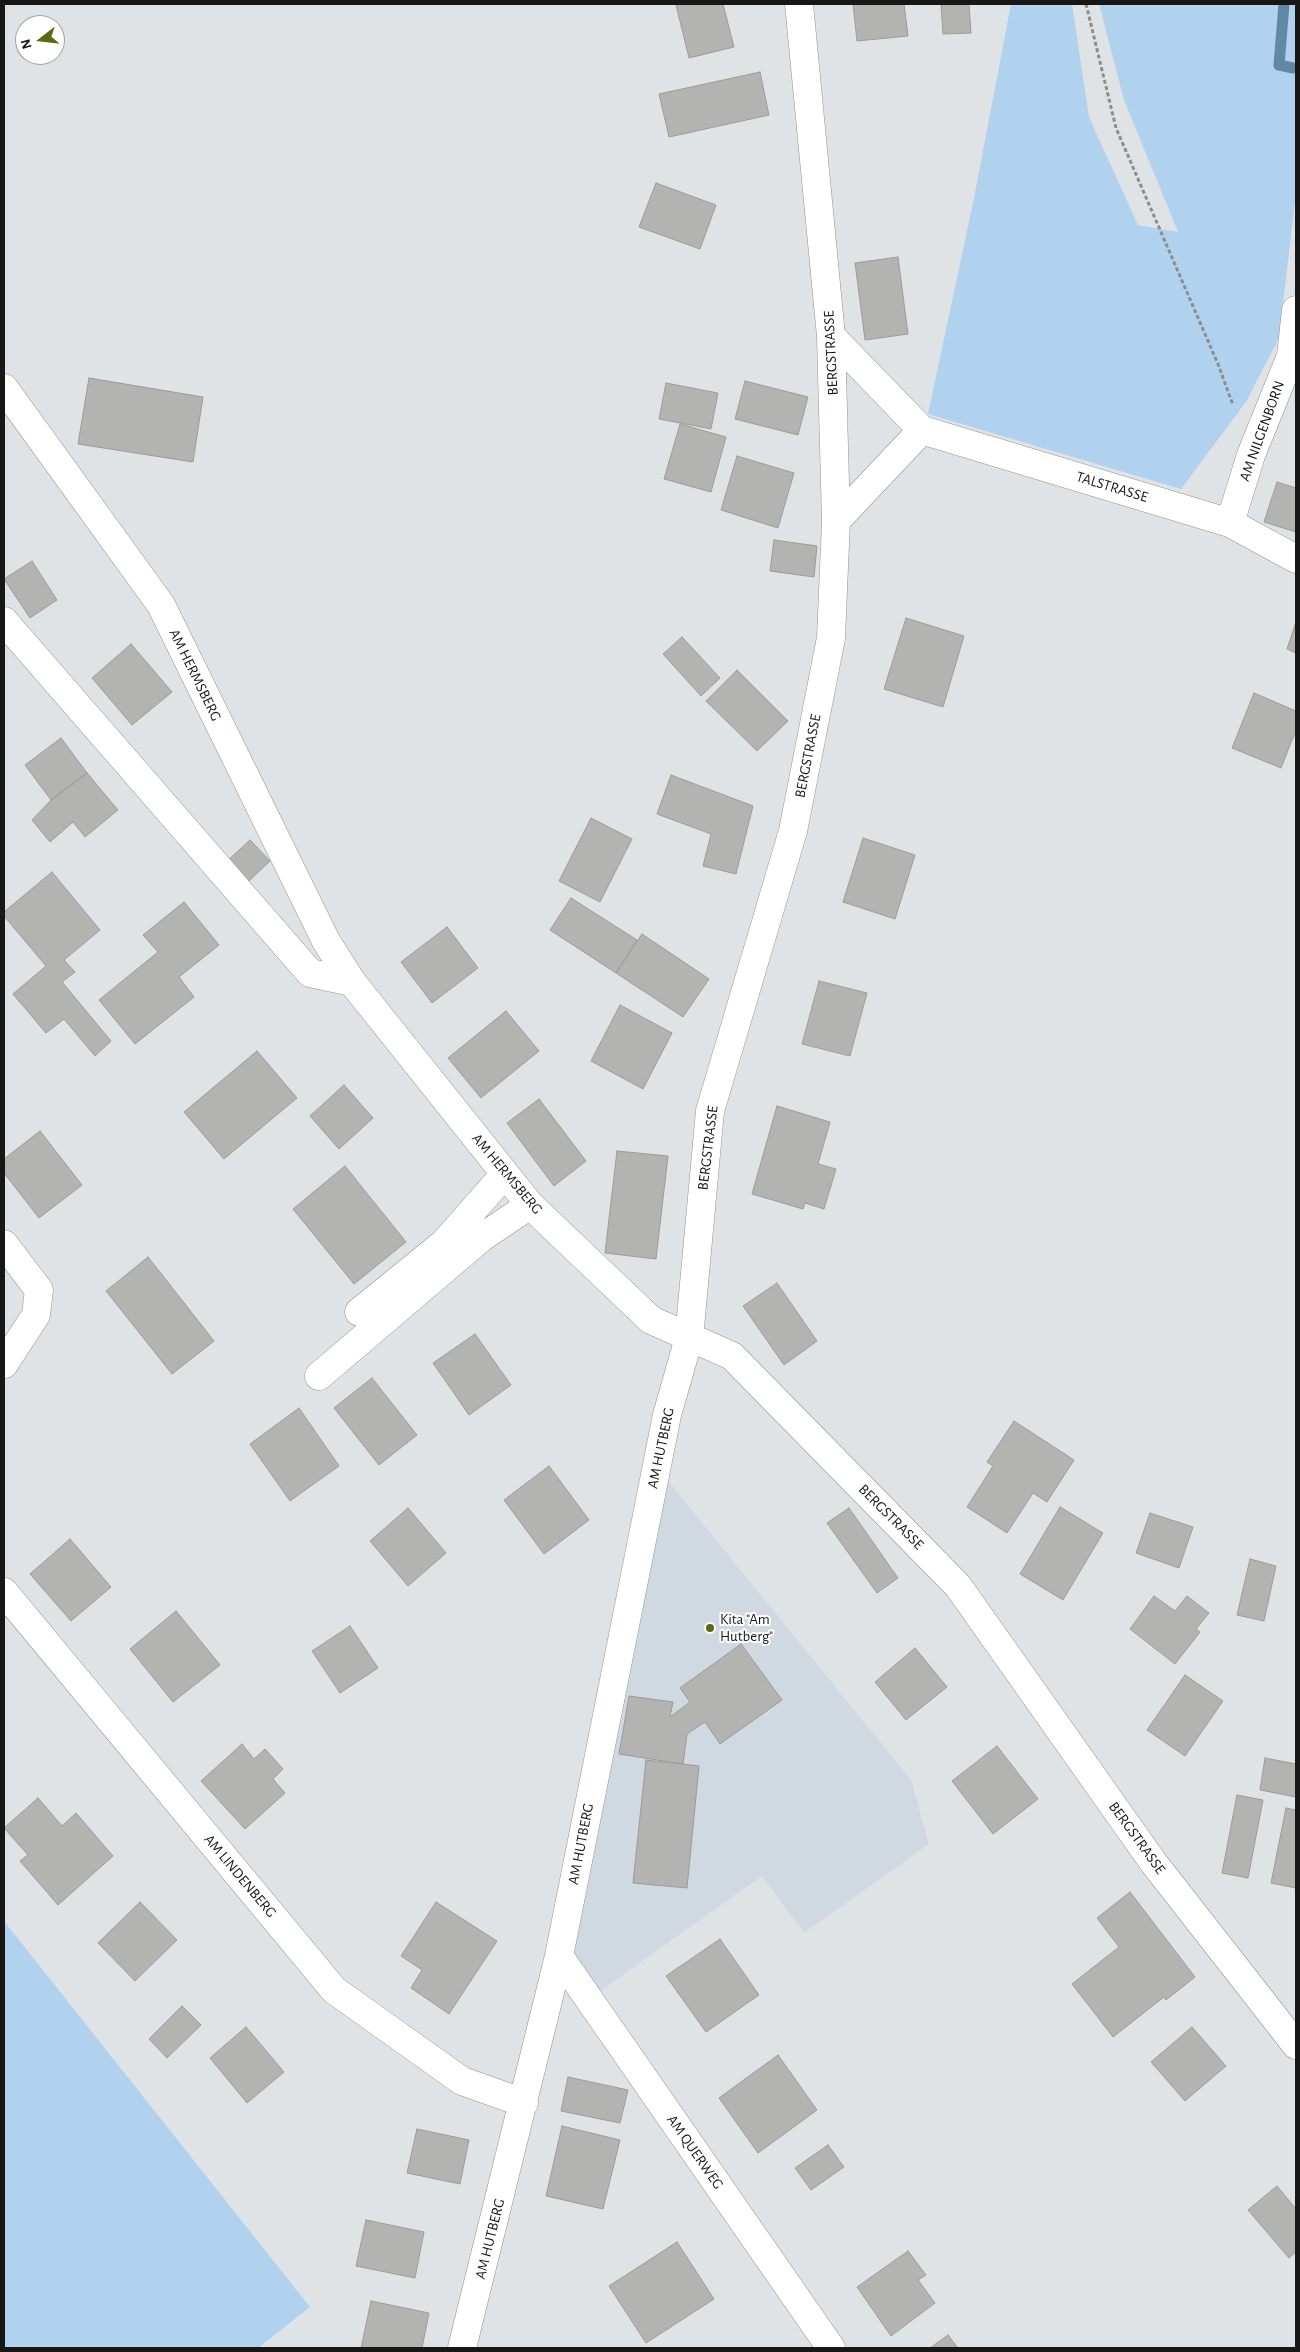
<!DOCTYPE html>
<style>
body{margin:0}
#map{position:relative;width:1300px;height:2352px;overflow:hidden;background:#e0e3e5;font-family:"Alegreya Sans",sans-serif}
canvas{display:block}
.frame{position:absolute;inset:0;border:5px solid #171718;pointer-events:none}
.north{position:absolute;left:15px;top:15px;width:50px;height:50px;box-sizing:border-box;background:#fff;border:1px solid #a2a2a3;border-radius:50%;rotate:254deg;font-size:14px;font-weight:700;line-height:20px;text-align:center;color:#171718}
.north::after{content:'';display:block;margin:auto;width:18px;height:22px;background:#5c6910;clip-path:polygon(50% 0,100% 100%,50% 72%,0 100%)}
</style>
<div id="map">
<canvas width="1300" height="2352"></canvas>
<div class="frame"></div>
<div class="north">N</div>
</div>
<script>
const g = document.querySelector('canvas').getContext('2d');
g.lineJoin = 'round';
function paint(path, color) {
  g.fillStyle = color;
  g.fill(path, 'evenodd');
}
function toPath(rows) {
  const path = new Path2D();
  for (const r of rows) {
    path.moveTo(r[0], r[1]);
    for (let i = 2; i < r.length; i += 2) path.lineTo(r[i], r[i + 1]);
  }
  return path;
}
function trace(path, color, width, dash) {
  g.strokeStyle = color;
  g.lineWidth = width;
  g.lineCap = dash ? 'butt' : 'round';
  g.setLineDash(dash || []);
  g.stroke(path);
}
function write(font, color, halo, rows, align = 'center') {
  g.font = font + ' "Alegreya Sans",sans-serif';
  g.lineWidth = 4;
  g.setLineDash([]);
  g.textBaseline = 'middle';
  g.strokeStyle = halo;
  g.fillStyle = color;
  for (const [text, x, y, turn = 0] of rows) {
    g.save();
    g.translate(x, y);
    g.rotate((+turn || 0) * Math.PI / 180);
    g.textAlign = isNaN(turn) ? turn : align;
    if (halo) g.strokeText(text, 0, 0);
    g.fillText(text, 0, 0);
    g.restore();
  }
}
paint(toPath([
 [664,1476,911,1780,929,1844,804,1933,762,1876,593,1996,565,1956]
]), '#d0d9e1');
paint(toPath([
 [1011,4,1072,4,1089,117,1138,225,1178,232,1124,100,1099,4,1296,4,1296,193,1279,338,1246,402,1181,489,928,414,974,198],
 [4,1921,310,2307,258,2348,4,2348]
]), '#b1d2ee');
trace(toPath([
 [1284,4,1279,65,1293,68]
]), '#6388a6', 11);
const building = toPath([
 [680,4,723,4,734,47,689,58,676,5,680,4],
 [853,4,904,4,908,36,857,41,853,4],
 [941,4,969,4,971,33,943,34,941,4],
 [760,72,769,115,669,137,659,94,760,72],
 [656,183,716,205,700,249,639,227,656,183],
 [898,257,908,334,865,340,855,263,898,257],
 [89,378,203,397,193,462,78,444,89,378],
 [745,381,808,397,798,435,735,419,745,381],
 [666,383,718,393,711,429,659,419,666,383],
 [680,424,726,437,711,492,664,479,680,424],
 [737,456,794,473,778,528,721,510,737,456],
 [1277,482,1296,488,1296,532,1264,522,1277,482],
 [774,540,817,546,814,577,770,571,774,540],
 [32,561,57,600,30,618,4,579,32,561],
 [906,618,964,636,943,707,884,689,906,618],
 [1296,622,1296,653,1287,649,1296,622],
 [682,637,720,678,701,696,663,654,682,637],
 [131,644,172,692,132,725,92,678,131,644],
 [737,670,788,721,757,751,706,701,737,670],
 [1254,693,1296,711,1296,730,1281,768,1232,748,1254,693],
 [61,738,87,773,51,800,25,765,61,738],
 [87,773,118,810,85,837,73,822,50,842,32,820,51,800,87,773],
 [671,775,753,806,736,874,703,866,711,834,657,814,671,775],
 [591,818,632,839,600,902,559,881,591,818],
 [863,838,915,855,895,919,843,902,863,838],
 [250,840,270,861,247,883,226,862,250,840],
 [52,872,100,930,64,960,75,972,62,982,111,1041,95,1056,64,1019,46,1033,13,994,46,966,4,916,4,912,52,872],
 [571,898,637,940,616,973,550,930,571,898],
 [184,902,219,945,179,977,194,997,135,1044,99,1000,158,952,143,935,184,902],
 [447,927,478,968,432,1003,401,962,447,927],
 [642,934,709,979,683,1017,616,973,642,934],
 [819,981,867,993,850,1056,802,1044,819,981],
 [620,1005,672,1033,643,1089,591,1061,620,1005],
 [506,1011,539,1051,481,1098,448,1058,506,1011],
 [257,1051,297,1098,224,1159,184,1112,257,1051],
 [344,1085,373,1118,339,1149,310,1116,344,1085],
 [539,1099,586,1161,554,1186,507,1123,539,1099],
 [777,1106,830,1122,818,1164,836,1169,824,1209,805,1203,803,1209,752,1194,777,1106],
 [40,1131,82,1185,39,1218,4,1173,4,1159,40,1131],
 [617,1151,668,1156,656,1259,605,1253,617,1151],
 [345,1166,406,1242,354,1284,293,1209,345,1166],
 [148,1257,214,1341,172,1374,106,1291,148,1257],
 [777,1283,817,1341,784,1365,743,1306,777,1283],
 [475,1334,511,1385,469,1415,433,1363,475,1334],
 [372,1378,417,1435,379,1465,334,1408,372,1378],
 [299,1408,339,1466,290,1501,250,1444,299,1408],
 [1014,1421,1074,1460,1047,1502,1033,1493,1007,1533,967,1507,993,1466,987,1462,1014,1421],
 [549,1466,589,1520,544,1554,504,1500,549,1466],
 [1060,1507,1103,1533,1063,1600,1020,1574,1060,1507],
 [408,1508,446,1553,408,1586,370,1541,408,1508],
 [849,1508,898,1578,877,1593,827,1523,849,1508],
 [1150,1513,1193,1527,1179,1568,1136,1553,1150,1513],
 [70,1539,111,1587,71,1621,30,1574,70,1539],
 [1250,1559,1276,1566,1264,1621,1237,1615,1250,1559],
 [1154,1596,1175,1611,1187,1596,1209,1613,1196,1629,1200,1632,1175,1664,1130,1629,1154,1596],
 [176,1611,220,1665,173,1702,130,1649,176,1611],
 [350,1626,378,1668,340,1693,312,1651,350,1626],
 [741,1644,782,1700,720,1744,705,1722,687,1734,683,1764,619,1754,629,1696,673,1702,670,1717,690,1702,680,1688,741,1644],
 [915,1648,947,1687,906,1720,875,1682,915,1648],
 [1185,1675,1223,1701,1185,1756,1147,1730,1185,1675],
 [242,1744,254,1759,265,1749,283,1769,273,1779,285,1793,245,1829,201,1781,242,1744],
 [997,1746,1038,1799,993,1834,952,1781,997,1746],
 [1265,1758,1296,1764,1296,1797,1260,1790,1265,1758],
 [646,1760,699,1766,687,1888,633,1883,646,1760],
 [1237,1795,1263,1800,1248,1878,1222,1873,1237,1795],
 [38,1798,62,1826,76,1813,113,1856,58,1905,20,1861,28,1855,4,1828,38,1798],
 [1286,1808,1296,1810,1296,1888,1271,1883,1286,1808],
 [1130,1892,1195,1977,1166,2000,1164,1997,1113,2037,1072,1984,1119,1947,1097,1918,1130,1892],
 [140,1902,177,1940,135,1981,98,1943,140,1902],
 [436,1902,497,1941,449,2014,411,1988,422,1970,401,1956,436,1902],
 [720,1939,759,1995,706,2032,666,1976,720,1939],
 [182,2006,201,2025,167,2058,149,2039,182,2006],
 [246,2027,284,2072,247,2103,210,2058,246,2027],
 [1192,2027,1226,2066,1185,2101,1151,2062,1192,2027],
 [778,2055,817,2110,758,2153,719,2098,778,2055],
 [568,2077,628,2090,620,2123,561,2111,568,2077],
 [562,2126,620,2140,603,2209,546,2196,562,2126],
 [417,2129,469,2140,460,2184,407,2173,417,2129],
 [828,2145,844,2167,811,2190,795,2168,828,2145],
 [1277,2186,1296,2209,1296,2252,1289,2258,1248,2210,1277,2186],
 [366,2220,424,2232,415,2278,356,2266,366,2220],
 [677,2242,714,2299,646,2343,609,2286,677,2242],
 [908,2251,926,2275,918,2280,935,2303,891,2336,857,2287,908,2251],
 [371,2301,429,2313,422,2348,361,2348,371,2301],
 [948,2335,958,2348,930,2348,948,2335]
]);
paint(building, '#b3b4b1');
trace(building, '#9b9c99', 1);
const minor = toPath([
 [831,336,922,430,1230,523,1296,559],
 [4,388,161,605,326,941,352,982,530,1205,651,1320,732,1356,958,1586,1153,1862,1296,2045],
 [836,521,922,430],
 [1230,523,1251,455,1291,356,1296,310],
 [4,621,310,973,352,982],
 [4,1244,39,1290,36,1315,4,1364],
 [359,1312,444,1243,505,1174],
 [319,1376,481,1238,530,1205],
 [4,1592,334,1990,462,2081,524,2103],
 [559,1956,831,2348],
 [462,2348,559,1956,667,1415,689,1338,710,1111,793,831,831,638,836,521,831,336,799,4]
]);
trace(minor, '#909295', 29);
trace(toPath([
 [1086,4,1116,128,1218,364,1233,405]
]), '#8c8d8f', 3, [4, 2.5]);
trace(minor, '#fff', 28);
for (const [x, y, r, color] of [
 [710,1628,5,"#5c6910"]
]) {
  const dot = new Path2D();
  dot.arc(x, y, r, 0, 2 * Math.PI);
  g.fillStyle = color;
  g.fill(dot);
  trace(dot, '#fff', 2);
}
write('15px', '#171718', '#fff', [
 ["BERGSTRASSE",831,353,-93],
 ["AM NILGENBORN",1262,431,-70],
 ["TALSTRASSE",1112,487,17],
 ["AM HERMSBERG",195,675,64],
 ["BERGSTRASSE",808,756,-79],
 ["BERGSTRASSE",708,1148,-83],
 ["AM HERMSBERG",507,1174,50],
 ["AM HUTBERG",661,1448,-78],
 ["BERGSTRASSE",891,1517,45],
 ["BERGSTRASSE",1137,1838,54],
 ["AM HUTBERG",581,1844,-79],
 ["AM LINDENBERG",240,1876,50],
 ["AM QUERWEG",695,2152,55],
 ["AM HUTBERG",490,2239,-76]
]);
write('15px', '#171718', '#fff', [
 ["Kita \"Am",720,1619],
 ["Hutberg\"",720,1636]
], 'left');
</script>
